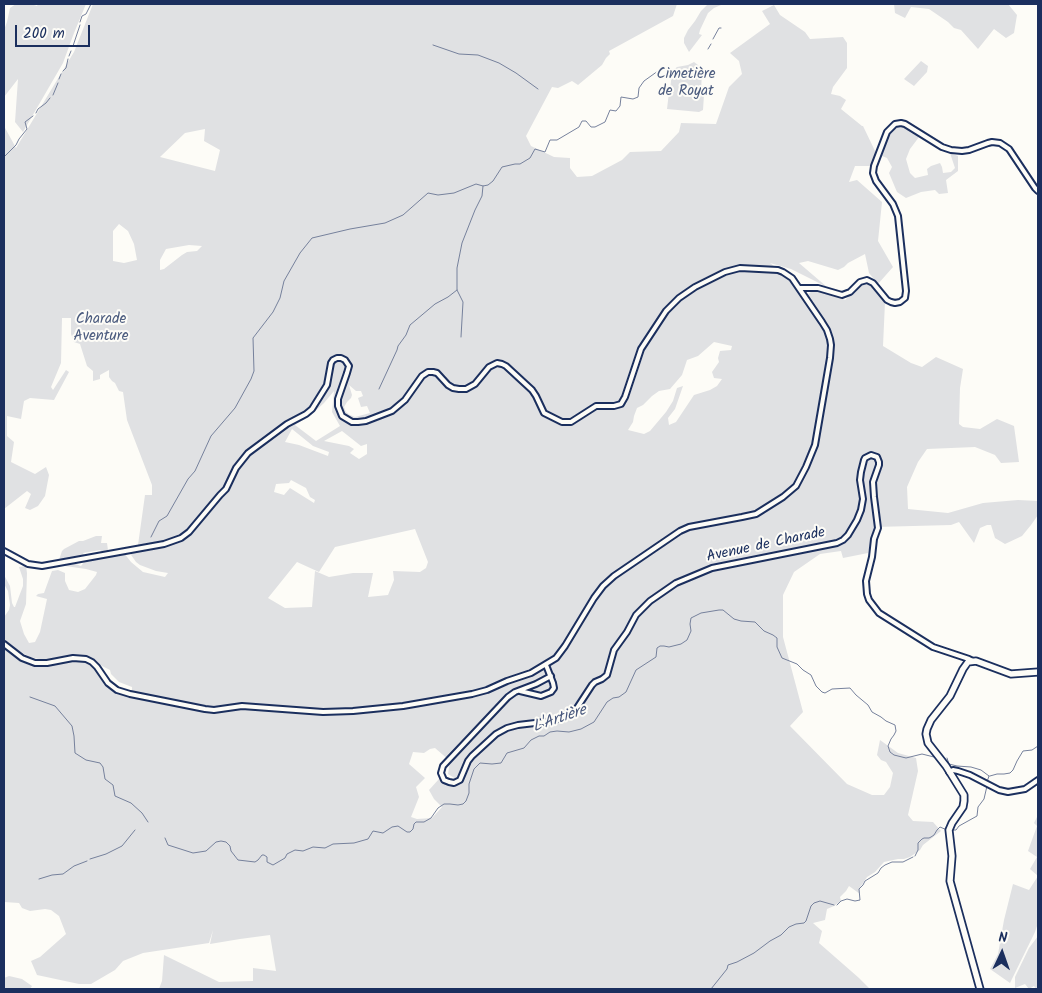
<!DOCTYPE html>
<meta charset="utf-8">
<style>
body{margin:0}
#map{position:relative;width:1042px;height:993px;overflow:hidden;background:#fdfcf7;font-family:Kalam,sans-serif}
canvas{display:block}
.frame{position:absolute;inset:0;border:5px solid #1b2f5e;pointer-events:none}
.north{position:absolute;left:977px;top:928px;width:50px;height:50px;-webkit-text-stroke:4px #fdfcf7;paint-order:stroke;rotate:3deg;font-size:14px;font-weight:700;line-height:20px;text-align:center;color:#1b2f5e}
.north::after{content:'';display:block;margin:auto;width:18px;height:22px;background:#1b2f5e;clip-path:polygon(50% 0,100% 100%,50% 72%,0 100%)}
.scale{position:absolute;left:15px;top:25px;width:75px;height:22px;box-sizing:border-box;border:2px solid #1b2f5e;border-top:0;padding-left:6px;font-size:15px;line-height:18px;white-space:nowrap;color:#1b2f5e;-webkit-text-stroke:4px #fdfcf7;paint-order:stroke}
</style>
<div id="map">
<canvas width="1042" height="993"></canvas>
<div class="frame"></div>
<div class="north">N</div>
<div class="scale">200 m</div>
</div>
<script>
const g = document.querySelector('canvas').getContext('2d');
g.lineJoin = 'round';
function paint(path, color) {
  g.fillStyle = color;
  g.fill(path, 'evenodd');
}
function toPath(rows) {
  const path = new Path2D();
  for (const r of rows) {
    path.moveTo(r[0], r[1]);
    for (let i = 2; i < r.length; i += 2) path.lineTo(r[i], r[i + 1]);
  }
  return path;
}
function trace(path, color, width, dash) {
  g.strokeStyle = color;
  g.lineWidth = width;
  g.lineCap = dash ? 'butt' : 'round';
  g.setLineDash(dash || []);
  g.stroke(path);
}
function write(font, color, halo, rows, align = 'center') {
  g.font = font + ' Kalam,sans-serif';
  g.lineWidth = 4;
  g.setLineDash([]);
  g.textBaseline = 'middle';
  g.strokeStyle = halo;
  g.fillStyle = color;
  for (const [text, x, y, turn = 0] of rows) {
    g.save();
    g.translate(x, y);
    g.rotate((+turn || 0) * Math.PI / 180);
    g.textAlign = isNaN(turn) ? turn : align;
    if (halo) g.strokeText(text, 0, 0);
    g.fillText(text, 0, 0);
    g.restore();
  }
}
paint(toPath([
 [16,4,31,4,37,6,38,4,86,4,74,33,63,63,23,132,15,122,18,79,4,97,4,30,7,22,10,8],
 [93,4,677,4,673,16,609,51,610,54,606,58,602,65,578,85,572,81,558,88,552,87,526,136,531,146,554,157,570,158,570,168,577,177,592,176,622,160,630,152,661,151,679,132,681,123,716,124,729,87,742,74,739,61,730,53,770,24,762,11,774,5,780,15,805,32,810,39,843,37,847,43,847,68,833,87,831,94,840,96,846,100,841,109,862,126,863,126,876,153,871,166,855,166,849,182,857,180,882,202,878,241,893,267,878,284,869,273,865,254,848,263,844,267,838,270,808,261,799,263,827,287,791,269,770,263,793,281,804,298,813,290,823,290,845,300,864,283,872,285,885,302,883,346,911,363,922,367,936,357,963,369,960,388,959,424,963,427,980,429,997,419,1014,426,1019,462,1001,463,995,455,975,447,927,449,918,462,907,487,908,509,948,513,983,503,1018,500,1038,501,1038,515,1031,525,1022,536,1005,544,995,538,991,525,987,525,980,528,974,543,959,522,951,525,875,527,868,553,843,558,841,551,820,554,794,572,783,595,783,637,803,712,790,726,847,784,872,795,884,795,890,787,893,773,886,762,881,760,877,755,880,740,898,753,916,758,918,771,908,815,913,821,933,822,941,831,923,845,920,850,910,857,904,859,898,859,884,862,875,872,867,877,859,889,860,894,849,886,846,891,840,897,841,901,834,906,827,909,825,920,813,923,822,931,819,943,859,978,870,989,159,989,162,981,164,955,219,982,253,981,253,968,276,971,270,935,240,939,210,944,213,930,209,943,143,953,123,961,115,970,91,984,79,984,37,975,31,961,40,957,66,934,59,916,51,910,45,909,30,911,22,908,19,903,4,902,4,647,15,656,32,664,39,666,55,664,74,659,83,660,88,662,95,667,107,686,114,692,122,695,207,711,245,709,333,714,394,710,425,704,482,691,403,706,330,712,242,706,212,710,132,694,132,687,119,682,111,674,110,670,98,664,91,658,70,655,50,659,39,659,30,657,22,653,4,639,4,617,9,610,10,605,8,591,4,584,4,575,10,586,12,603,14,607,15,607,23,586,23,579,19,567,26,566,27,573,26,604,20,621,24,634,29,643,35,642,40,632,47,599,36,596,38,594,44,593,52,571,58,570,65,573,65,581,69,590,78,592,85,589,96,575,97,572,86,569,65,566,67,564,73,563,81,566,85,561,124,553,131,562,143,572,165,577,168,573,156,571,140,565,136,562,129,552,157,544,138,545,145,495,152,495,152,485,127,420,123,392,119,391,115,383,112,381,109,377,109,370,100,375,100,379,93,381,93,371,87,366,80,344,74,342,71,334,71,318,62,318,61,363,51,387,53,390,66,370,69,372,54,400,30,398,24,401,21,419,7,416,7,436,14,442,11,462,35,474,46,467,49,475,45,496,38,506,30,510,25,508,31,494,27,491,4,509,4,126,16,148,74,52],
 [205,129,204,141,220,150,215,171,160,157,185,133],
 [119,224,128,231,134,244,137,260,124,263,113,261,113,231],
 [189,245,202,246,197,251,187,252,182,255,164,269,160,270,160,260,166,249],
 [714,342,732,346,731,350,720,351,718,358,719,362,712,372,714,378,722,379,717,386,710,390,694,395,676,422,669,425,668,418,675,409,683,386,677,388,673,401,666,412,650,431,644,434,628,430,633,422,634,416,637,408,643,405,652,396,659,391,670,389,682,375,687,360,698,356],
 [349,385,356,391,361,391,363,396,358,398,361,407,367,406,370,413,355,417,350,415,346,412,344,407,347,402,351,398,352,395],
 [334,391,332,412,340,426,316,441,295,425,311,415,324,403],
 [292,429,313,446,329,452,328,456,299,445,285,442],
 [342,431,361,446,367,444,367,454,359,459,350,453,354,449,349,446,324,441],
 [291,480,306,488,310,497,315,500,314,503,290,488,284,495,274,492,276,484,289,483],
 [415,529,428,562,426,568,420,572,393,571,394,580,388,595,368,597,373,573,353,573,329,577,315,571,312,607,285,608,268,598,297,562,319,572,335,547],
 [435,748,450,761,448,774,456,779,454,786,439,779,429,790,434,799,442,807,432,818,417,819,411,817,419,797,416,787,425,778,409,764,413,752,424,753,430,749],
 [708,4,721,5,714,8,708,13,700,30,699,34,702,35,689,52,684,43,684,38,688,30,695,21,701,11],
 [894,4,1008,4,1017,15,1014,33,1006,38,994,29,978,49,961,30,954,28,948,22,929,9,911,7,905,18,895,13],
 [921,61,928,66,927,72,914,86,904,79],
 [694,62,702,68,701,94,704,95,703,110,699,112,667,109,669,92,670,91,672,71,677,67,688,65],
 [901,125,914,132,919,137,910,149,906,159,910,173,915,178,928,175,927,169,931,166,940,163,942,167,943,173,951,172,955,168,950,153,958,156,958,171,946,180,948,193,939,194,935,190,921,192,906,198,897,192,889,173,892,167,887,158,882,156,887,139,893,130,897,126],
 [96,536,102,536,101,543,107,543,108,550,105,553,100,550,83,553,84,555,80,557,59,560,62,551,64,549,79,541,83,541],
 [1038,815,1038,923,1035,932,1010,983,990,969,998,954,1004,920,1013,884,1029,890,1038,876,1030,869,1037,857,1028,851,1037,826,1034,823],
 [1038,936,1038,989,1036,989,1034,986,1029,989,1025,984,1015,988,1015,977,1029,948],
 [9,976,22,979,32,986,30,989,4,989,4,978]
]), '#e0e1e3');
trace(toPath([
 [80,22,82,16,86,14,91,4],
 [713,39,719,28,721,28],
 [433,45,459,54,478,55,499,63,516,73,538,89],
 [73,46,80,25],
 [708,49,711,44],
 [69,56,71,51],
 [63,71,66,68,68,59],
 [59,79,61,74],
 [53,95,58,83],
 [36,113,38,109,46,103,50,98],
 [4,157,16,145,19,139,27,129,25,122,33,116],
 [461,337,463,302,457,290,457,268,462,243,475,210,482,196,483,186],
 [379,389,397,350,398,346,406,335,410,325,435,304,448,297,457,290],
 [151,537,159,521,167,516,188,479,195,471,211,436,235,408,251,379,254,371,253,338,273,312,280,298,284,281,300,253,312,238,350,229,385,223,403,215,428,193,438,195,454,193,476,184,483,186,488,185,493,181,502,167,515,164,520,164,530,158,535,149,545,152,550,140,557,140,579,127,582,121,586,121,591,127,595,127,605,122,610,110,616,111,620,106,621,97,633,99,638,97,639,88,644,81,658,71],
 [30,697,55,706,72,726,74,736,75,753,86,760,100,763,103,767,105,779,113,785,115,796,131,803,142,813,148,822],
 [947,758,949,764,957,766,971,767,981,770,989,776],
 [990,776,997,774,1004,774,1010,773,1013,770,1017,761,1023,751,1032,750,1038,746],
 [987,782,989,776],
 [951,830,956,830,959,826,977,816,978,807,984,799,987,786],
 [165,838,168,845,193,853,206,851,216,842,221,841,226,842,230,846,231,851,238,860,255,862,258,860,262,855,264,855,267,857,267,862,273,865,285,858,287,854,295,850,303,851,313,847,325,848,333,844,354,843,368,839,373,831,383,833,392,827,398,826,407,832,410,832,413,829,414,824,416,822,424,822,431,818,438,808,444,804,450,804,458,805,463,804,466,801,469,793,469,784,474,769,480,763,492,764,501,763,507,753,524,748,531,740,539,736,544,736,550,732,557,731,569,732,581,729,594,722,607,702,613,698,619,697,626,692,636,670,656,657,657,648,660,646,664,646,669,647,681,644,687,640,691,631,690,624,691,618,701,613,719,610,723,610,734,619,741,621,755,622,764,631,773,635,777,638,777,647,782,658,797,664,803,670,811,675,816,686,822,692,825,693,832,689,850,688,856,695,868,705,872,712,881,717,886,721,895,725,896,731,894,735,891,739,888,746,890,752,894,755,906,758,922,754,934,757],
 [915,856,918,850,918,843,922,839,924,838,929,838,931,837,934,835,937,830,940,827,947,830],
 [90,859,106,854,122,846,135,830],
 [39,879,52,875,63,874,74,866,87,861],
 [837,905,841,901,847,899,855,901,860,900,859,889,863,885,865,881,878,873,881,868,885,865,892,862,903,862,913,857],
 [711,989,727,969,728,965,737,962,754,953,770,941,781,935,789,927,796,924,804,923,806,921,811,906,814,903,820,901,834,905]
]), '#76819c', 1);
const minor = toPath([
 [800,288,818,288,842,295,850,292,860,282,867,280,873,283,887,300,891,302,895,303,900,302,905,298,906,291,898,216,893,204,876,181,873,173,874,166,887,132,895,124,901,123,905,124,942,147,951,150,962,151,969,150,988,143,992,142,1000,143,1009,149,1035,188,1038,191],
 [4,551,28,564,42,566,164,544,181,538,189,532,220,495,226,489,236,468,248,453,287,424,306,414,312,409,327,385,331,363,333,360,337,358,341,358,345,360,349,366,347,373,338,399,338,406,342,416,352,422,358,422,366,421,392,411,405,400,422,376,428,372,433,372,437,373,448,385,453,388,459,389,466,389,475,384,489,367,497,363,502,364,506,366,532,390,536,396,544,413,562,422,571,422,596,406,614,406,621,404,625,397,641,349,666,311,679,298,695,287,725,272,740,268,778,270,783,272,792,278,822,322,827,330,830,339,831,345,830,358,815,445,806,467,796,486,783,497,756,514,742,517,689,527,680,531,614,576,603,586,594,598,565,646,556,658,531,673,507,681,487,690,472,694,403,706,353,711,323,712,242,706,214,710,205,709,130,694,117,690,108,683,97,667,92,662,86,659,73,658,47,663,35,663,22,658,4,644],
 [551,676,536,684,515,692,508,697,443,766,441,773,444,780,449,782,454,783,460,780,468,761,472,756,496,734,507,728,518,725,552,721,572,714,575,711,592,685,595,682,602,679,607,675,614,650,627,632,636,615,650,601,676,583,712,568,837,543,843,540,848,535,857,520,861,510,863,499,860,480,861,472,864,460,865,458,871,455,877,457,879,462,879,465,873,482,874,497,878,528,874,539,872,557,866,581,867,594,869,600,879,613,933,647,969,659,973,661],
 [520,691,541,696,551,692,554,688,553,683,546,665],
 [949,772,953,770,958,771,970,775,999,790,1008,792,1025,789,1038,780]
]);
const major = toPath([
 [980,989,950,881,952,856,949,830,952,823,963,807,964,801,964,795,946,766,928,743,926,734,927,729,931,720,950,696,963,669,968,662,976,661,1011,674,1038,672]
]);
trace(minor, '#1b2f5e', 8);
trace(major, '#1b2f5e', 9);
trace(minor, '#fdfcf7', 4);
trace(major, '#fdfcf7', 5.5);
write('15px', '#4c5c7f', '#fdfcf7', [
 ["Cimetière",686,75],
 ["de Royat",686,92],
 ["Charade",101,320],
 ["Aventure",101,337]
]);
write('15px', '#1b2f5e', '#fdfcf7', [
 ["Avenue de Charade",766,546,-12]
]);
write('italic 16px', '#49587d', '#fdfcf7', [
 ["L'Artière",560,720,-19]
]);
</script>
